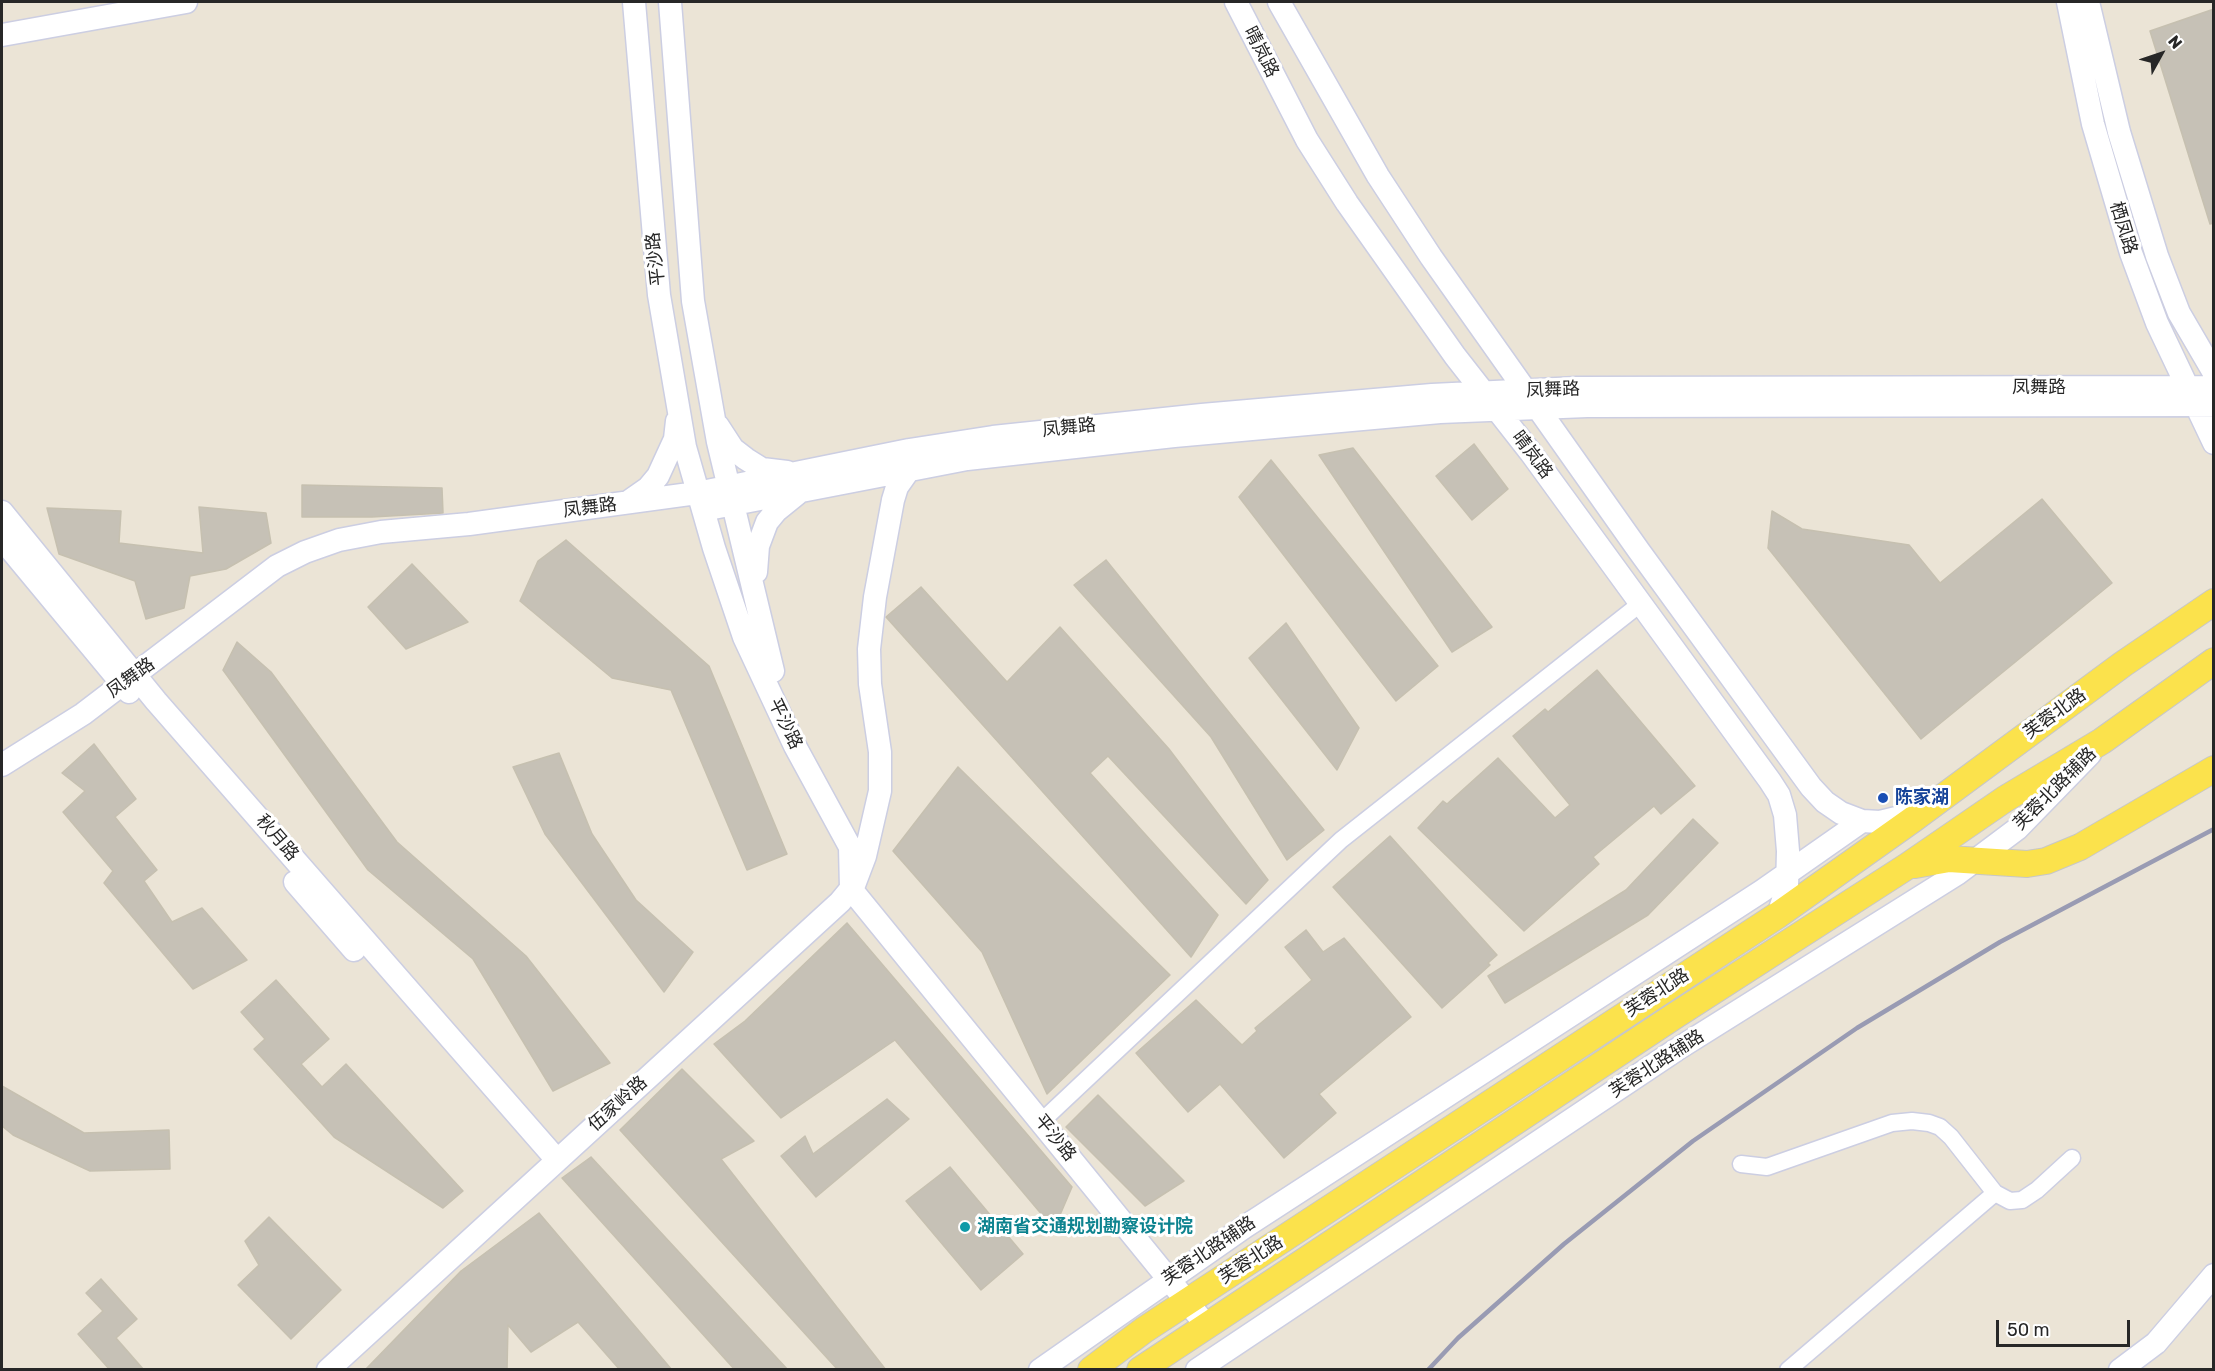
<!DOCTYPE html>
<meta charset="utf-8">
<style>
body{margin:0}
#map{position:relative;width:2215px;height:1371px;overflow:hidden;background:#ebe4d6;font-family:Rubik,sans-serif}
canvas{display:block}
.frame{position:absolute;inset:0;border:3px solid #272727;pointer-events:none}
.north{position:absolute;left:2131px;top:24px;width:60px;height:60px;-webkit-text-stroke:4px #fff;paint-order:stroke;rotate:50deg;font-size:16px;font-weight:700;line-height:24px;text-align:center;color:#272727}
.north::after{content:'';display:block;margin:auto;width:21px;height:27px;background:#272727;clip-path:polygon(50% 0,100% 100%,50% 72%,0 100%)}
.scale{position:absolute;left:1996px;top:1320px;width:134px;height:27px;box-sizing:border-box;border:3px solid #272727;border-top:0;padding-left:8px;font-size:18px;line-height:21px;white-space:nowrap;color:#272727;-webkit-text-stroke:4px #fff;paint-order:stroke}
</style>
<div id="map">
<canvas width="2215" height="1371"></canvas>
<div class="frame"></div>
<div class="north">N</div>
<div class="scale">50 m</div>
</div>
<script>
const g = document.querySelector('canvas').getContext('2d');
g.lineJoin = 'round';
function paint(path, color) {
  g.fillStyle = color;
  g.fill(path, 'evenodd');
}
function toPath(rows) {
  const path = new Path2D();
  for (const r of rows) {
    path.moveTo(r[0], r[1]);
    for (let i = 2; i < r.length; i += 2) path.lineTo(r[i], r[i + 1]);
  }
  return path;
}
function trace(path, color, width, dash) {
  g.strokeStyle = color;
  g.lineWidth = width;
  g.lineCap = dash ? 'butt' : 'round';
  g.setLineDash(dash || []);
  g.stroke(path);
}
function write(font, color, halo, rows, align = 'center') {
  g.font = font + ' Rubik,"Noto Sans SC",sans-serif';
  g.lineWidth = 6;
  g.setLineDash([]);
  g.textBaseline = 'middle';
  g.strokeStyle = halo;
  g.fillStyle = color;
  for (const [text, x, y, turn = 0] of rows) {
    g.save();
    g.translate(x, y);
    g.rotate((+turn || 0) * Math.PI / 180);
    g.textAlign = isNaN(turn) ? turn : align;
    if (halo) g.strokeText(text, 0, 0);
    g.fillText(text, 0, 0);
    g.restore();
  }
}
const building = toPath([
 [2214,9,2214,223,2210,224,2150,31,2214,9],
 [1474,444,1508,489,1472,520,1436,476,1474,444],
 [1353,448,1492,627,1452,652,1319,455,1353,448],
 [1271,460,1438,666,1396,701,1239,497,1271,460],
 [302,485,442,488,443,513,372,517,302,517,302,485],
 [2042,499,2112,583,1921,739,1768,548,1772,511,1802,529,1909,545,1940,583,2042,499],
 [199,507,266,513,271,543,226,569,190,576,184,608,146,619,135,581,59,554,47,508,121,511,119,543,203,553,199,507],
 [566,540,709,666,787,854,747,870,671,690,612,678,520,601,538,561,566,540],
 [1106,560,1324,830,1287,860,1211,737,1074,585,1106,560],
 [412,564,468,622,406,649,368,607,412,564],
 [921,587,1007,682,1060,627,1169,749,1268,880,1246,904,1108,756,1090,773,1218,915,1191,957,886,617,921,587],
 [1286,623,1359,728,1337,770,1249,658,1286,623],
 [237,642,271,672,397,842,526,956,610,1063,553,1091,473,959,368,870,223,670,237,642],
 [1597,670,1695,786,1661,814,1654,806,1593,857,1599,864,1524,931,1418,828,1443,801,1447,804,1498,758,1555,818,1570,805,1513,736,1545,709,1548,712,1597,670],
 [94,744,136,799,115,817,157,870,144,881,172,922,202,908,247,960,193,989,104,883,113,871,63,812,85,791,62,773,94,744],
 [559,753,592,834,636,900,693,952,664,992,545,834,513,767,559,753],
 [958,767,1170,975,1047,1094,982,952,893,851,958,767],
 [1693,819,1718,843,1648,915,1505,1003,1488,976,1626,890,1693,819],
 [1390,836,1497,955,1488,963,1490,965,1442,1008,1333,887,1390,836],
 [847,923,1072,1187,1054,1229,895,1040,781,1118,714,1044,745,1021,847,923],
 [1306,930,1323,952,1344,938,1411,1017,1319,1094,1336,1113,1284,1158,1220,1084,1188,1112,1136,1053,1196,1000,1242,1045,1257,1031,1255,1028,1312,980,1285,947,1306,930],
 [276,980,329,1039,301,1064,322,1087,346,1064,463,1191,443,1208,334,1137,254,1049,265,1039,241,1012,276,980],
 [682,1069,754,1141,721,1159,886,1370,838,1370,620,1130,682,1069],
 [2,1086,84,1133,169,1130,170,1169,90,1171,13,1135,2,1126,2,1086],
 [1098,1095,1184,1181,1145,1206,1066,1127,1098,1095],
 [887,1099,909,1119,816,1197,781,1156,805,1136,813,1154,887,1099],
 [591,1157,788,1370,735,1370,562,1178,591,1157],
 [950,1167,1023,1254,981,1290,906,1201,950,1167],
 [539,1213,672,1370,620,1370,578,1322,531,1352,508,1325,507,1370,365,1370,461,1271,539,1213],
 [269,1217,341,1290,291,1339,238,1285,259,1265,245,1241,269,1217],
 [101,1279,137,1319,116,1338,144,1370,110,1370,78,1334,103,1311,86,1293,101,1279]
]);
paint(building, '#c6c1b6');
trace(building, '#c6c0b0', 1.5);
const street = toPath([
 [1042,1121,1341,840,1640,604],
 [1741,1164,1767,1167,1892,1123,1912,1121,1929,1123,1940,1127,1951,1137,1995,1193,2010,1201,2022,1200,2037,1190,2072,1158],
 [1788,1370,1995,1193]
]);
const secondary = toPath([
 [634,2,659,295,685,447,714,548,744,637,795,746,850,847,851,889,1206,1325],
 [670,2,693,301,718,442,773,671],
 [1236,2,1307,140,1347,203,1455,356,1531,453,1770,781,1779,795,1785,815,1788,851,1787,888,1778,915],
 [1279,2,1378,176,1431,257,1639,551,1811,787,1825,802,1841,813,1862,821,1880,822,1917,813],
 [2068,2,2093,124,2131,253,2157,323,2214,443],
 [2088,2,2119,132,2157,256,2179,313,2214,373],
 [2,35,186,2],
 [718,426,733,449,746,459,762,469,787,472],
 [628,502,648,488,658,476,675,439,677,421],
 [703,510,967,459,1174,436,1440,412,1587,406,2214,405],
 [2,512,156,701,557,1160],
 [2,539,129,692],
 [756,572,758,546,767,522,776,511,797,494],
 [2,765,83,714,277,566,305,552,339,540,381,532,469,524,697,493,909,450,993,437,1202,415,1432,395,1577,388,2214,387],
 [295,882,354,950],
 [328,1370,840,902,854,885,865,856,880,791,880,752,870,684,869,649,875,597,893,500,897,487,909,470],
 [1040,1370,1246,1226,1762,891,1862,821],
 [1197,1370,1676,1050,1957,874,2017,829,2090,754],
 [2120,1370,2156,1343,2214,1275]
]);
const primary = toPath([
 [1915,865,1949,859,2027,864,2046,861,2080,847,2214,769],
 [1091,1370,1144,1330,1778,915,1912,820,2123,664,2214,602],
 [1140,1370,1676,1015,1906,867,2005,799,2102,741,2214,661]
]);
trace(street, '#cccee2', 19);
trace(secondary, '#cccee2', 25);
trace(primary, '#c7c7c7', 28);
trace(street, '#fff', 16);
trace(secondary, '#fff', 22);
trace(primary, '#fbe24c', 26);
trace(toPath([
 [1428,1370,1458,1338,1564,1244,1693,1141,1857,1028,2000,942,2214,829]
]), '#999bb3', 4.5);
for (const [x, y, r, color] of [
 [1883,798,6,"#1a4fb4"],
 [965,1227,6,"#0f9aa8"]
]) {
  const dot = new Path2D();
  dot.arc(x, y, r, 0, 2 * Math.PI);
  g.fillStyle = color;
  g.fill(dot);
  trace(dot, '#fff', 2);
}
write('18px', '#272727', '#fff', [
 ["晴岚路",1261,52,63],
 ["栖凤路",2123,228,73],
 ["平沙路",656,259,-96],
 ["凤舞路",2039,388],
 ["凤舞路",1553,390,-2],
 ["凤舞路",1069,428,-6],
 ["晴岚路",1532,455,53],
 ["凤舞路",590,508,-7],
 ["凤舞路",131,678,-36],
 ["芙蓉北路",2055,714,-36],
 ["平沙路",785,724,64],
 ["芙蓉北路辅路",2055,789,-45],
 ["秋月路",277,838,49],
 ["芙蓉北路",1657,993,-33],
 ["芙蓉北路辅路",1657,1064,-33],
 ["伍家岭路",618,1104,-42],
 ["平沙路",1055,1138,51],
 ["芙蓉北路辅路",1209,1251,-34],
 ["芙蓉北路",1251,1260,-33]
]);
write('bold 18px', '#164399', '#fff', [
 ["陈家湖",1895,798]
], 'left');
write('bold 18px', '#0d838f', '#fff', [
 ["湖南省交通规划勘察设计院",977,1227]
], 'left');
</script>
